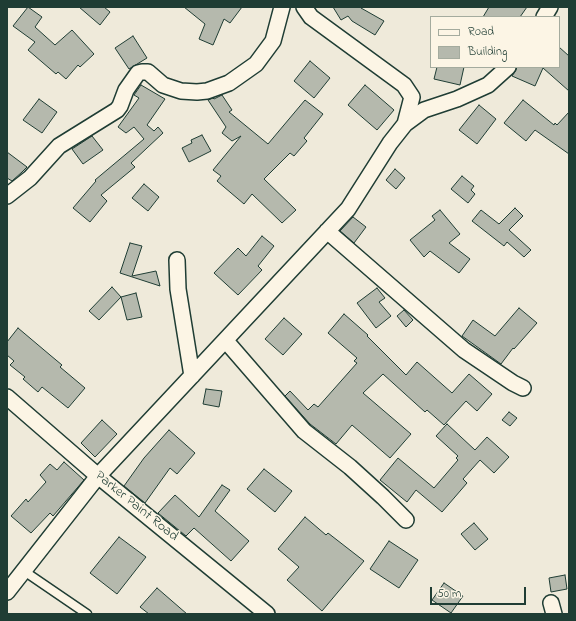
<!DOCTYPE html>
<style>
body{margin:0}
#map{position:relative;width:576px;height:621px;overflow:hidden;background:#efeada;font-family:"Indie Flower",sans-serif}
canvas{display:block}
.frame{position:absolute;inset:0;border:8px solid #1f3d34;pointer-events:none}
.legend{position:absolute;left:430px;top:16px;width:130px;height:52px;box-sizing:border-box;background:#fcf5e5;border:1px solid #a4ab9e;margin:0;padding:5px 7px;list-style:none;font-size:12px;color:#1f3d34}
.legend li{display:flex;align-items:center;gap:8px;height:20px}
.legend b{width:20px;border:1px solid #a4ab9e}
.scale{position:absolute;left:430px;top:587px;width:96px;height:18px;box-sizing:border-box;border:2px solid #1f3d34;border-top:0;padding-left:5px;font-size:12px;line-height:14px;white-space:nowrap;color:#1f3d34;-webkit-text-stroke:3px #fcf5e5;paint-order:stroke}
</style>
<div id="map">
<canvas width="576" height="621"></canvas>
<div class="frame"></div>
<ul class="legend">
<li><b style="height:5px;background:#fcf5e5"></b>Road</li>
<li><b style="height:11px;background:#b5b9ad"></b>Building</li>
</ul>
<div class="scale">50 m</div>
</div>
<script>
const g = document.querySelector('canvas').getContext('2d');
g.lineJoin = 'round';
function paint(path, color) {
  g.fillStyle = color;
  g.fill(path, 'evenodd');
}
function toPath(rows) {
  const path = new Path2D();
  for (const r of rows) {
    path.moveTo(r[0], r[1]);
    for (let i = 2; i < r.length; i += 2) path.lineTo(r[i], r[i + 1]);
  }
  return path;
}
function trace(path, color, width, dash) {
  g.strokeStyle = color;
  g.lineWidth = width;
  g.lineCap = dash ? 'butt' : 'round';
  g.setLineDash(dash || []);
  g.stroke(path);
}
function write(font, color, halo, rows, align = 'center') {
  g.font = font + ' "Indie Flower",sans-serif';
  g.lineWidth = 3;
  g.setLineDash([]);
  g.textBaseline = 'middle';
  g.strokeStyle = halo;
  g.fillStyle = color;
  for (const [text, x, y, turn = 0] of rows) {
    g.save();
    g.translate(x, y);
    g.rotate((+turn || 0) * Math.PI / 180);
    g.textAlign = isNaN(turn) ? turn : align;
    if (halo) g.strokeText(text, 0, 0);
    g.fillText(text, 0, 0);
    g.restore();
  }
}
const building = toPath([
 [28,7,42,17,35,27,55,45,72,30,94,54,80,67,78,65,66,79,58,72,56,74,28,50,35,42,13,26,28,7],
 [79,7,104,7,110,12,100,25,79,7],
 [184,7,242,7,230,23,224,19,213,45,199,39,205,24,184,7],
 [333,7,363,7,361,8,384,21,375,35,352,21,348,16,341,20,333,7],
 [489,7,527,7,520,17,483,17,489,7],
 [133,36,147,58,129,69,115,48,133,36],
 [559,47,569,56,569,91,543,68,535,86,512,76,516,70,517,67,559,67,559,47],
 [310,61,330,78,314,98,294,81,310,61],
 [437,67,464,67,460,85,434,79,437,67],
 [141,85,165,99,147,125,154,131,158,127,163,133,131,163,135,167,101,195,107,201,90,222,73,208,96,181,95,180,144,139,134,127,126,133,118,127,139,98,134,95,141,85],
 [365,85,394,110,377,130,348,105,365,85],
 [222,95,232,110,229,112,268,144,305,100,323,114,304,138,307,141,294,156,290,153,264,179,296,210,282,223,252,194,244,204,217,181,221,176,213,170,241,136,232,141,222,133,226,127,208,100,213,98,214,99,222,95],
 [39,99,57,112,42,133,23,120,39,99],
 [523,100,554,125,555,123,557,125,569,112,569,154,535,130,526,141,504,123,523,100],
 [479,105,496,119,477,144,459,130,479,105],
 [202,135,211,151,189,162,182,148,192,143,191,140,202,135],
 [92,136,103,150,83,164,72,149,92,136],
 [7,152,27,167,22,172,12,181,7,178,7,152],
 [395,169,405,178,396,189,386,180,395,169],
 [462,176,474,186,471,190,475,194,468,203,451,189,462,176],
 [144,184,159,197,148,211,132,198,144,184],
 [515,208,523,216,509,230,531,250,524,257,507,242,504,246,472,221,481,210,499,224,515,208],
 [440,210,460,234,449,243,470,259,459,273,430,251,424,257,410,240,435,220,432,216,440,210],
 [353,217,366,227,354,243,340,231,353,217],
 [262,236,274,246,258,266,262,270,238,295,214,273,238,248,246,256,262,236],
 [130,243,142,246,132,276,156,271,160,286,120,273,130,243],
 [112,287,121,297,99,320,89,311,112,287],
 [377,288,385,298,379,302,391,316,376,328,357,303,377,288],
 [136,293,142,317,127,320,121,297,136,293],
 [519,308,537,323,514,349,513,348,501,364,462,336,473,320,495,336,519,308],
 [404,310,413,320,406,327,397,316,404,310],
 [344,314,368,335,367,336,406,375,417,362,452,393,469,374,492,394,477,411,466,401,444,425,427,410,425,412,383,374,363,393,411,434,390,458,352,425,336,444,310,424,285,396,290,391,308,410,314,404,318,407,357,363,354,361,357,358,328,333,344,314],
 [284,318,302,334,283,355,265,339,284,318],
 [18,328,50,355,62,365,60,367,85,388,68,408,42,387,38,392,23,379,25,377,10,365,14,361,7,355,7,342,18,328],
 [206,389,222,391,219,407,203,404,206,389],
 [509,412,517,418,510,426,502,420,509,412],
 [102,420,117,434,95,457,81,443,102,420],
 [447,424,475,450,487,437,509,457,494,473,480,460,463,479,467,483,442,512,416,490,407,502,380,480,398,458,434,488,458,460,456,458,458,456,436,436,447,424],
 [169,430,195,453,177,474,170,468,145,503,124,486,144,458,169,430],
 [64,462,84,480,53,516,50,513,31,533,11,516,26,499,28,502,46,482,40,475,50,464,57,470,64,462],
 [264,469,292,491,275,512,247,489,264,469],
 [222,485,230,490,215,511,249,541,231,561,194,528,186,536,158,513,175,495,199,517,222,485],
 [305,517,326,535,328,533,364,561,322,611,287,580,299,567,278,549,305,517],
 [474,523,488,539,475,550,461,534,474,523],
 [119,537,146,557,117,594,90,573,119,537],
 [389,541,418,560,399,588,370,569,389,541],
 [565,575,567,589,551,592,549,578,565,575],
 [444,583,463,596,451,613,432,600,444,583],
 [157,588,187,614,149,614,140,607,157,588]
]);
paint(building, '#b5b9ad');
trace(building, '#1f3d34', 1);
const service = toPath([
 [24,571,87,614]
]);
const minor = toPath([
 [304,7,311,17,404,85,412,97,405,124],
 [544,17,550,7],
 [7,196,30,178,59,146,117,110,120,106,126,90,138,73,142,72,148,72,163,85,181,91,197,92,207,91,229,83,256,64,273,41,282,7],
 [327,231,464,350,513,383,523,388],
 [177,260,178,289,192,376],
 [226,341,304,431,350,467,383,497,406,520],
 [7,397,98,476,267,614],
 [7,592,98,476,348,209,390,143,405,124,424,110,457,99,488,85,508,67],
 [551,603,554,614]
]);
trace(service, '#1f3d34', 11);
trace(minor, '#1f3d34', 18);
trace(service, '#fcf5e5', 8);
trace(minor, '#fcf5e5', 15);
write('14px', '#1f3d34', '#fcf5e5', [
 ["Parker Paint Road",136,507,39]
]);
</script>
